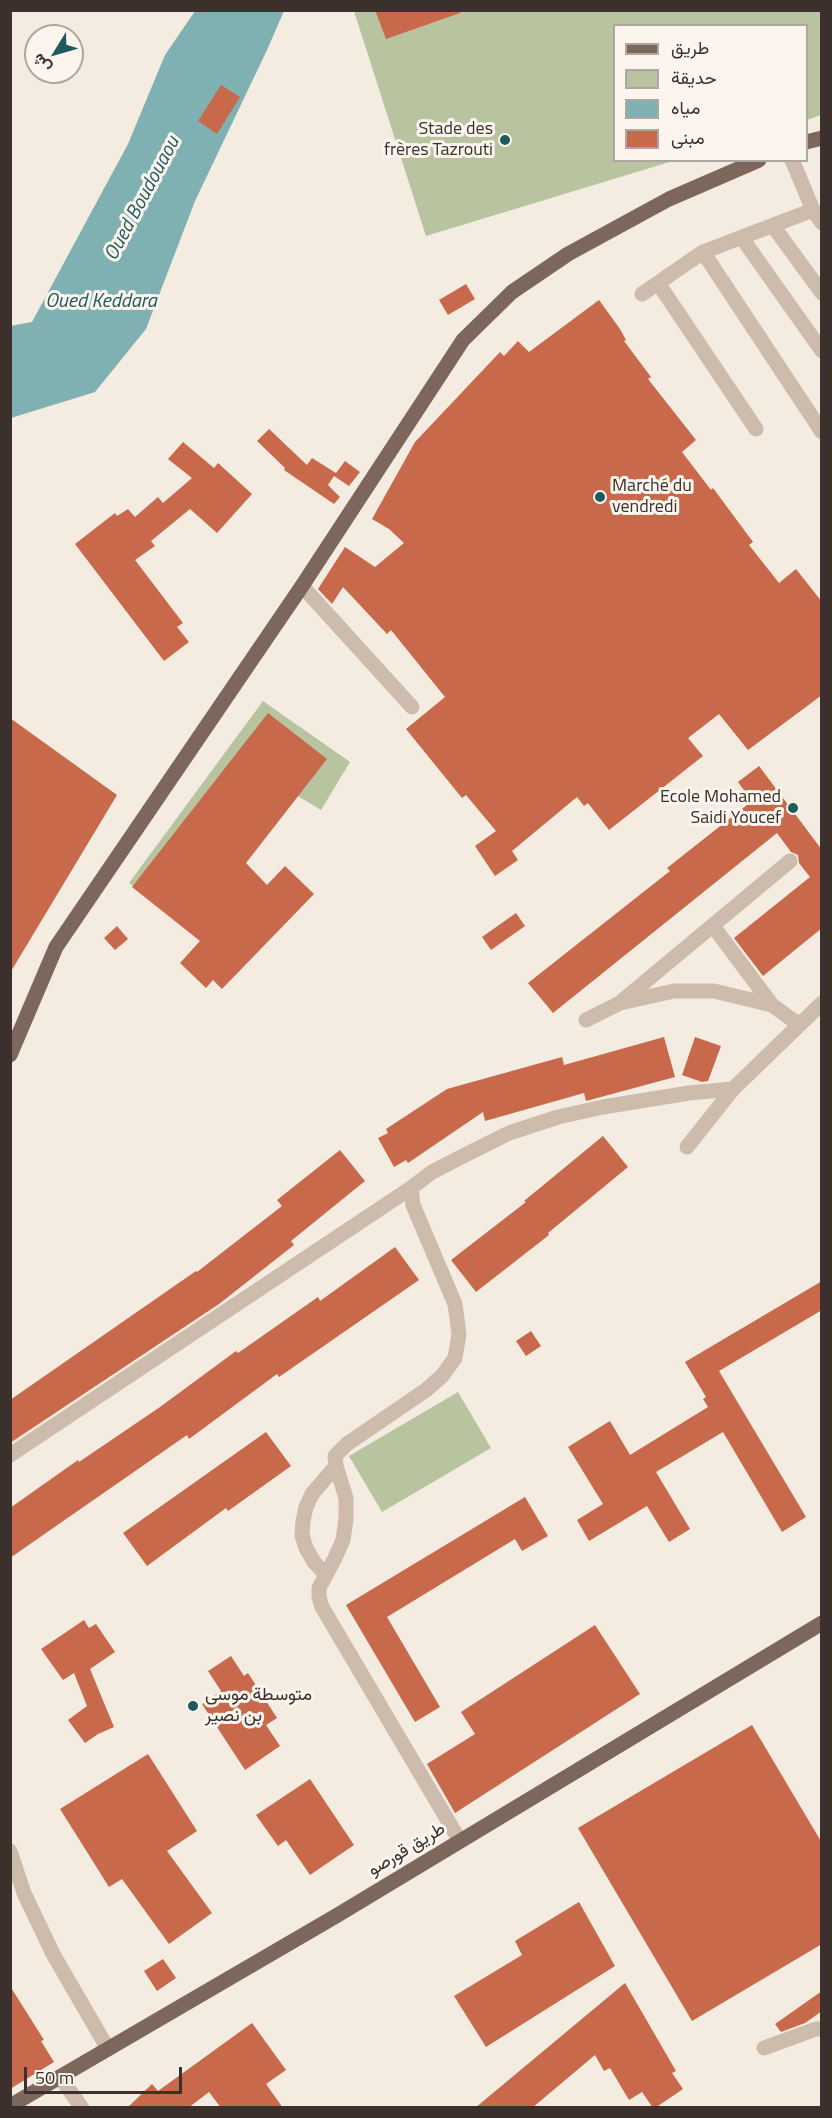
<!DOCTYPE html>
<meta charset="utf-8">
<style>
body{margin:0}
#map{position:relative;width:832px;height:2118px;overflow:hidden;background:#f4ebe1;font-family:"Titillium Web",Vazirmatn,sans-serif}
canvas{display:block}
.frame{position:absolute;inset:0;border:12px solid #3b302b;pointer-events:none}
.legend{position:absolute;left:613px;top:24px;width:195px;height:138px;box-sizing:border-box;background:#fbf5ee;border:2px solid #aea6a0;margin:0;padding:8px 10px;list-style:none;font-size:18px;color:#3b302b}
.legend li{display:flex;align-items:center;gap:12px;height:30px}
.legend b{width:30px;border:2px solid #aea6a0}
.north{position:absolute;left:24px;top:24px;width:60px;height:60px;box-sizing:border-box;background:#fbf5ee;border:2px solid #aea6a0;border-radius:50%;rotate:233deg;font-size:16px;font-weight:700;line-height:24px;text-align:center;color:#3b302b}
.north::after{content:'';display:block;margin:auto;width:21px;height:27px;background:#1f5a5e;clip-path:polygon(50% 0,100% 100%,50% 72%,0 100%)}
.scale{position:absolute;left:24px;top:2067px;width:158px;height:27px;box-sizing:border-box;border:3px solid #3b302b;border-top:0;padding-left:8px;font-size:18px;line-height:21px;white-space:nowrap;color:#3b302b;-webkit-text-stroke:4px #fbf5ee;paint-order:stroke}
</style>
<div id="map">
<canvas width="832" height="2118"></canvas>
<div class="frame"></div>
<ul class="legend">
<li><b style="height:8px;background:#7d675c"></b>طريق</li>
<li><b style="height:16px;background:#b8c4a0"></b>حديقة</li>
<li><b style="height:16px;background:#7fb0b2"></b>مياه</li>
<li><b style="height:16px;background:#c8694b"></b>مبنى</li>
</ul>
<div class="north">ش</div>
<div class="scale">50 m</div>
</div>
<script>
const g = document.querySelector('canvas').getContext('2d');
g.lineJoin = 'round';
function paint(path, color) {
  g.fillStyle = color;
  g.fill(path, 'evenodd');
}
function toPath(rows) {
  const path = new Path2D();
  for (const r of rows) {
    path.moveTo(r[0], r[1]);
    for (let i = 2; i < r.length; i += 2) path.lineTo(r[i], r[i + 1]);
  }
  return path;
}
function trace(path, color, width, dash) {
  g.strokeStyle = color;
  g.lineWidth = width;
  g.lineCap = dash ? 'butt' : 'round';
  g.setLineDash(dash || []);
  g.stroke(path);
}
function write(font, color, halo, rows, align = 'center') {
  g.font = font + ' "Titillium Web",Vazirmatn,sans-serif';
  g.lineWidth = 6;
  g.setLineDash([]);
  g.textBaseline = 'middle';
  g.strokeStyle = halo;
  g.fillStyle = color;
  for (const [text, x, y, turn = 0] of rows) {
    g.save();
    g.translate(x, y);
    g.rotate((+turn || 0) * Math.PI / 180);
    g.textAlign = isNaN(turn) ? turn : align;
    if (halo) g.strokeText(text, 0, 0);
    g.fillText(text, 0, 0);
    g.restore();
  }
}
paint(toPath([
 [354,11,821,11,821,115,807,120,806,26,614,26,614,160,673,161,426,236],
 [263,701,350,762,321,810,273,781,185,920,129,883],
 [458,1392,491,1448,382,1512,349,1456]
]), '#b8c4a0');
paint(toPath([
 [195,11,284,11,267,50,195,201,146,329,95,392,11,418,10,326,32,322,128,144,165,55]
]), '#7fb0b2');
paint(toPath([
 [375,10,460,10,460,13,386,39],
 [221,85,240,97,217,134,198,121],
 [466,284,475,299,448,315,439,300],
 [599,300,620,329,626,340,624,341,651,377,648,379,696,440,682,452,711,490,713,488,753,542,749,545,779,583,796,569,822,602,822,695,748,750,719,714,688,738,703,756,609,830,588,803,584,806,577,797,512,851,518,860,495,876,475,846,496,831,466,795,462,798,406,729,445,697,391,630,387,634,343,587,332,604,318,589,345,547,375,567,404,543,389,529,372,519,415,442,500,352,504,356,518,341,529,352],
 [269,429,307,465,312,458,336,473,345,461,360,472,349,486,334,476,328,485,340,497,334,504,284,470,285,468,257,441],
 [183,442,214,468,218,463,252,494,217,533,190,509,151,541,155,546,135,560,183,623,177,627,189,642,164,661,75,544,115,513,117,516,128,509,135,517,158,497,163,503,192,478,168,459],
 [268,713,327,759,246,863,267,885,285,866,314,894,222,989,213,980,206,988,180,963,200,941,132,887],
 [10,718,117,795,10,973],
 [759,766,822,850,822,928,763,976,734,938,810,877,799,863,798,855,791,852,777,833,553,1013,528,983,670,871,667,868,752,801,738,782],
 [516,913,525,926,491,950,482,937],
 [117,926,128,939,115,950,104,938],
 [664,1037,675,1077,586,1101,584,1093,485,1121,483,1112,408,1163,406,1160,394,1167,378,1138,388,1133,386,1129,447,1089,562,1057,564,1065],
 [695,1037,721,1046,708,1081,702,1082,682,1075],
 [603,1136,628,1167,548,1233,549,1235,476,1292,451,1260,526,1202,524,1201],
 [340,1150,365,1181,291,1241,294,1245,219,1304,10,1443,10,1400,196,1271,197,1272,282,1206,277,1200],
 [395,1247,419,1280,279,1377,277,1374,189,1439,187,1435,10,1558,10,1508,78,1460,79,1462,160,1407,236,1351,238,1353,318,1297,320,1301],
 [822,1281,822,1310,719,1371,806,1517,782,1532,723,1432,656,1472,690,1529,669,1542,647,1506,589,1541,577,1520,603,1504,568,1447,610,1421,630,1455,708,1407,703,1399,706,1397,685,1362],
 [531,1331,541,1346,526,1356,516,1341],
 [266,1432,291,1466,228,1511,226,1508,147,1566,123,1533],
 [525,1497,548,1536,522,1551,515,1539,387,1617,440,1707,415,1722,346,1605],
 [84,1620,89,1628,96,1624,115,1652,90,1669,114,1727,98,1734,85,1743,68,1720,87,1706,74,1673,63,1680,41,1649],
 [595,1625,640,1694,455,1813,427,1764,475,1734,461,1712],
 [231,1656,244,1676,248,1673,277,1718,266,1725,280,1746,245,1770,202,1704,221,1691,208,1671],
 [752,1725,822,1843,822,1944,692,2021,578,1828],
 [148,1754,197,1831,167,1851,212,1913,169,1944,122,1879,109,1887,60,1809],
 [310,1779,354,1845,310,1875,286,1840,278,1846,256,1815],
 [579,1902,615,1966,486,2047,454,1996,522,1955,515,1941],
 [163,1959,176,1978,157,1991,144,1971],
 [625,1983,676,2071,672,2073,683,2089,655,2108,653,2108,642,2092,629,2100,610,2068,604,2071,595,2055,532,2108,475,2108],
 [10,1986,44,2040,41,2041,54,2062,10,2089],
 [822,1991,822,2011,805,2023,781,2032,775,2024],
 [252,2023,286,2070,266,2084,283,2108,221,2108,209,2092,188,2108,127,2108,152,2084,158,2091]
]), '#c8694b');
trace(toPath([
 [792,160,813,210,822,223],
 [773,226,822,293],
 [742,238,822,351],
 [703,252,822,432],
 [658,283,756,429],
 [642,294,703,252,813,210],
 [302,586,412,707],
 [713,926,772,1005],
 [622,1001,790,861],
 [586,1020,620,1003,674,991,714,991,772,1005,798,1024],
 [687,1147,733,1089,822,1003],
 [411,1188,413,1205,455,1304,459,1334,455,1358,442,1376,426,1390,347,1444,335,1456,336,1466,346,1498,346,1519,343,1540,335,1558,319,1588,319,1597,322,1607,460,1841],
 [10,1455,411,1188,432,1172,463,1156,509,1133,558,1117,603,1107,689,1093,733,1089],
 [326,1575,314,1562,306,1548,302,1535,303,1521,306,1507,312,1494,336,1466],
 [10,1851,24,1893,53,1954,108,2049],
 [764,2048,816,2029,822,2029],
 [60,2077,82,2108]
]), '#cdbbac', 15);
trace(toPath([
 [806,142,822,138],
 [10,1055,56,947,302,586,463,340,512,292,568,254,669,199,759,160],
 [10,2106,336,1916,822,1623]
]), '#7d675c', 15);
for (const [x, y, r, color] of [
 [505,140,6,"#1f5a5e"],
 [600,497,6,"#1f5a5e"],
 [793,808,6,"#1f5a5e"],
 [193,1706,6,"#1f5a5e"]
]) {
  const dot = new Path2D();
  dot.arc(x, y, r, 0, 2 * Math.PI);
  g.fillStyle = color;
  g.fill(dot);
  trace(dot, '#fbf5ee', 2);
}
write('18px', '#3b302b', '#fbf5ee', [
 ["Stade des",493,130],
 ["frères Tazrouti",493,151],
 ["Marché du",612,487,"left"],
 ["vendredi",612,508,"left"],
 ["Ecole Mohamed",781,798],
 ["Saidi Youcef",781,819],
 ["متوسطة موسى",205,1696,"left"],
 ["بن نصير",205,1717,"left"]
], 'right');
write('18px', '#3b302b', '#fbf5ee', [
 ["طريق قورصو",407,1850,-31]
]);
write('italic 20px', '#1f5a5e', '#fbf5ee', [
 ["Oued Boudouaou",143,199,-62],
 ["Oued Keddara",101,302]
]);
</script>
